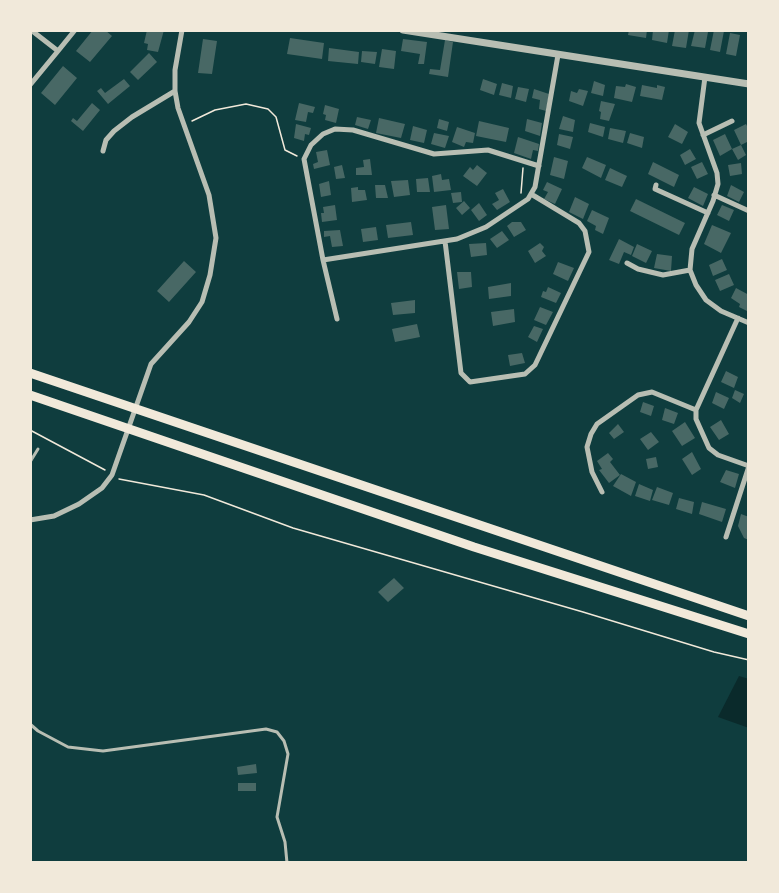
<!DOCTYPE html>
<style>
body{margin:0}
#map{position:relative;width:779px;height:893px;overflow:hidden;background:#0f3d3e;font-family:Mulish,sans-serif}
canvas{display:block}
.frame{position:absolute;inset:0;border:32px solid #f1e9da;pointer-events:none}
</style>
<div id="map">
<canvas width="779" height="893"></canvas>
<div class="frame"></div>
</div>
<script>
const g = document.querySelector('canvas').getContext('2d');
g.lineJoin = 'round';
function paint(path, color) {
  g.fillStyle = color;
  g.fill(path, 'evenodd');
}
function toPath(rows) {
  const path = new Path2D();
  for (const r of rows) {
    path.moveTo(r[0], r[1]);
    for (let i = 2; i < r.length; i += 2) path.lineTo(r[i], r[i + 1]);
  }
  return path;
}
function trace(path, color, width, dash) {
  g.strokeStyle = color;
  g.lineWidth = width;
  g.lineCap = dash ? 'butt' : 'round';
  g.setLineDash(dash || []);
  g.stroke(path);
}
paint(toPath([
 [739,676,749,679,749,728,718,717]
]), '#0a2a2b');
paint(toPath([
 [93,30,105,30,112,36,90,62,76,51],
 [147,30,164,30,158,52,147,50,148,44,144,43],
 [629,30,647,30,646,38,628,35],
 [653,30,669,30,667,43,652,40],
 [675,30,689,30,686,48,672,46],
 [695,30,708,32,705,48,691,46],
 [714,30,724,31,720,52,710,50],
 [730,33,740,35,736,56,726,54],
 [290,38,324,43,322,59,287,54],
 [203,39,217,41,212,74,198,73],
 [403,39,427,42,424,64,418,64,420,54,401,51],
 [445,40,453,42,448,77,429,74,430,69,440,70],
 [329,48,359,52,358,64,328,61],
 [382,49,396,51,394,69,379,67],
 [362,51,377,52,375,64,361,62],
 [149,53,157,62,138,80,130,72],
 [63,66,77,78,55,105,41,93],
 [124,79,130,86,108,104,97,91,101,88,105,93],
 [483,79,497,84,494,95,480,90],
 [594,81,605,85,603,96,591,93],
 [502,83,513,86,511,98,499,95],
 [626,84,636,87,632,102,614,98,616,86,625,87],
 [642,85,657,88,657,85,665,87,662,100,640,96],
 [518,87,529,89,526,102,515,99],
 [534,89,549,94,546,111,539,109,540,100,532,98],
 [579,89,588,91,583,106,569,101,571,91,577,93],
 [601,101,615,104,609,121,600,119,601,112,599,111],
 [92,103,100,110,83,131,71,121,73,118,77,121],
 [299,103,315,107,313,113,308,112,306,122,295,120],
 [325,105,339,109,336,123,325,120,326,115,323,114],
 [563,116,575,120,573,132,559,129],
 [357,117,371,120,368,129,355,125],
 [379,118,405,124,401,138,376,133],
 [439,119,449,122,447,131,437,128],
 [527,119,542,123,540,136,525,131],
 [479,121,509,128,506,142,476,136],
 [590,123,605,127,603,137,588,132],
 [296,124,311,128,309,135,305,134,304,141,294,138],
 [675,124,688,132,682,144,668,137],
 [746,124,749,130,749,141,741,145,734,130],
 [413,126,427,130,424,143,410,140],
 [457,127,475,133,473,143,466,142,464,147,452,142],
 [610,128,626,131,623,143,608,139],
 [434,133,449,136,445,148,431,144],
 [630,133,644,137,642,148,627,143],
 [559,134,573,137,570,149,557,145],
 [725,134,732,149,741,145,746,155,738,160,732,149,720,156,713,140],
 [518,137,539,144,538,151,533,150,531,159,514,153],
 [690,149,696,159,685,165,680,155],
 [327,150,330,165,314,169,313,164,318,162,316,152],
 [554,157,568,161,564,179,550,175],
 [587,157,606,165,601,178,582,168],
 [370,159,372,175,356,175,356,168,364,167,363,160],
 [653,162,679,175,674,187,648,174],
 [702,162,708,174,697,179,691,167],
 [741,163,742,174,730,176,728,165],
 [342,165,345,178,336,179,334,167],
 [477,165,487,173,477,186,463,176,470,167,473,170],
 [610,168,627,176,622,187,605,180],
 [441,174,442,180,449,179,451,190,434,192,432,176],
 [428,178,430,192,417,192,416,179],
 [408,180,410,195,394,197,391,181],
 [329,181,331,195,321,197,319,184],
 [547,182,562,189,555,204,544,199,548,192,543,190],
 [375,185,385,185,388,198,376,198],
 [731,185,744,192,739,202,727,196],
 [358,187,358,190,365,190,367,200,352,202,351,188],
 [694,187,708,194,703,206,688,198],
 [503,189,510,202,497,210,492,204,499,200,495,193],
 [461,192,462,202,453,203,451,193],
 [575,197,589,204,583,219,569,212],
 [636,199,685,223,679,235,630,211],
 [464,201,470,208,462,215,456,208],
 [479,203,487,215,479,221,471,210],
 [335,205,337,220,322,222,321,213,324,213,323,207],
 [446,205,449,229,435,230,432,207],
 [722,205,734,210,729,221,717,215],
 [592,210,609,218,603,234,595,230,596,226,587,221],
 [411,222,413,235,388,238,386,225],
 [512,222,521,222,526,230,514,237,507,226],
 [712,225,731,233,721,253,704,244],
 [376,227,378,240,363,242,361,229],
 [340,230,343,246,332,247,330,236,324,237,324,231],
 [502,231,509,240,497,248,490,239],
 [619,239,634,247,631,255,624,252,619,264,609,260],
 [486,243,487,255,471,257,469,244],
 [540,243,544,247,542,251,546,256,535,263,528,251],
 [637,244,652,251,646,263,632,256],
 [657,254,672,256,671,271,654,268],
 [722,259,727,270,713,276,709,265],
 [184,261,196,272,169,302,157,291],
 [558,262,574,268,568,281,553,274],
 [457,272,471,272,472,287,459,289],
 [729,274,734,285,720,291,715,280],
 [511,283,511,296,489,299,488,287],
 [548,287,561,293,556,303,541,297,543,291,546,292],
 [736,288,749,295,749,312,739,307,740,304,731,298],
 [415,300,415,313,393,315,391,303],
 [540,307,553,312,546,325,534,320],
 [514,309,515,322,493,326,491,312],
 [417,324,420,337,395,342,392,329],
 [534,326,543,329,537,342,528,337],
 [522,353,525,363,510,366,508,355],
 [726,371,738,377,734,388,721,382],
 [735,390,744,394,740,403,732,398],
 [716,392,729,398,724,409,712,403],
 [643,402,654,406,651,416,640,412],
 [665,408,678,413,674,424,662,420],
 [721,420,729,434,719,440,710,427],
 [685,422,695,438,682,446,672,431],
 [618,424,624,432,614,439,609,433],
 [651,432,659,442,648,450,640,439],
 [692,452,701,469,692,475,682,459],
 [608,453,613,459,610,462,620,475,609,483,599,470,602,469,597,461],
 [656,457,658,467,648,469,646,459],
 [726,470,739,474,735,488,720,482],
 [621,474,636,482,631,496,613,486],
 [639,484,653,490,650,501,635,496],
 [657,487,673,493,669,505,652,500],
 [679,498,694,502,692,514,676,509],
 [702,502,726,509,722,522,699,514],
 [741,514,749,517,747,526,749,529,749,540,744,538,738,526],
 [394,578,404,588,388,602,378,592],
 [256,764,257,773,238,775,237,767],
 [238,783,256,783,256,791,238,791]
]), '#486865');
trace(toPath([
 [192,121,215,110,246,104,268,109,276,117,285,150,297,156],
 [521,193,523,168],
 [30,430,105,470],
 [119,479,204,495,293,528,583,612,714,652,749,660]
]), '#f1e9da', 1.5);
trace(toPath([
 [30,462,38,449],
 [30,724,38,731,68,747,103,751,266,729,277,732,284,741,288,754,277,817,285,842,287,863]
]), '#b8beb3', 3);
trace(toPath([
 [31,30,58,51,75,30],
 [705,77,699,123,717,173,718,184,713,201,692,249,690,270,696,285,706,300,721,311,749,323],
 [30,85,58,51],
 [703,135,732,121],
 [103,151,106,140,114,131,132,117,175,91],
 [656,185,655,189,708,213],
 [714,195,749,211],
 [445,241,461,373,470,382,525,374,535,365,589,252,585,231,579,223,531,194],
 [323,260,457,239,486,227,528,199,535,187,558,55],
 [627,263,638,269,663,275,690,270],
 [738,318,696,410,696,419,709,448,718,455,749,466],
 [337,319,323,260,304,159,311,145,323,134,335,129,353,130,434,154,488,150,539,166],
 [602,492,592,472,587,447,591,434,597,424,638,395,652,392,696,410],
 [30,520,54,516,79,504,102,488,112,475,151,364,189,322,202,302,210,275,216,238,209,195,178,108,175,91,175,70,182,30],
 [726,537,749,466]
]), '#b8beb3', 5);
trace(toPath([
 [403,30,749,84]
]), '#b8beb3', 7);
trace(toPath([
 [30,373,749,616],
 [30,395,474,547,749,634]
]), '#f1e9da', 9);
</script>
